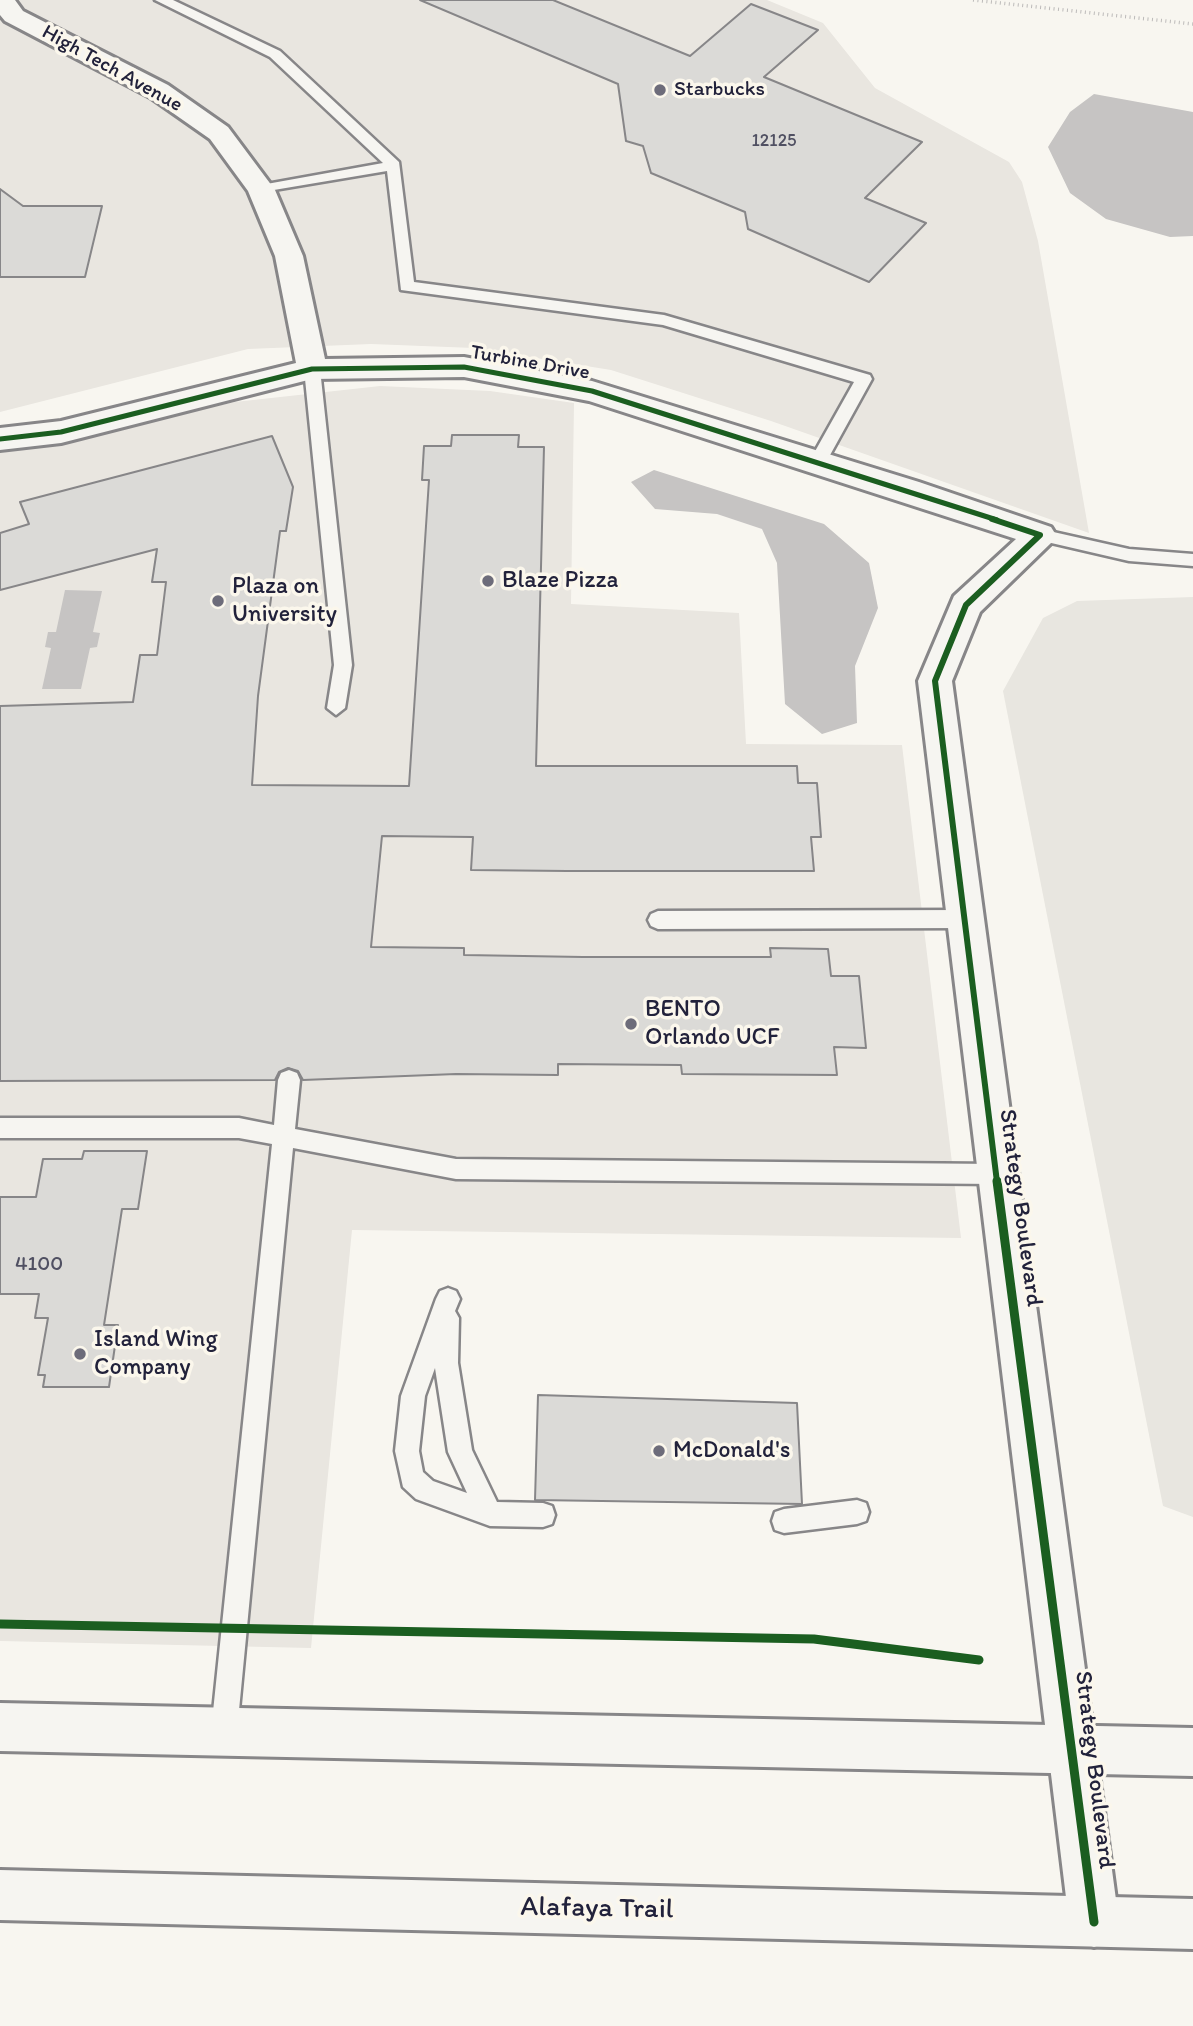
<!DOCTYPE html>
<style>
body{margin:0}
canvas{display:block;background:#f8f6f0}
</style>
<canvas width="1193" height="2026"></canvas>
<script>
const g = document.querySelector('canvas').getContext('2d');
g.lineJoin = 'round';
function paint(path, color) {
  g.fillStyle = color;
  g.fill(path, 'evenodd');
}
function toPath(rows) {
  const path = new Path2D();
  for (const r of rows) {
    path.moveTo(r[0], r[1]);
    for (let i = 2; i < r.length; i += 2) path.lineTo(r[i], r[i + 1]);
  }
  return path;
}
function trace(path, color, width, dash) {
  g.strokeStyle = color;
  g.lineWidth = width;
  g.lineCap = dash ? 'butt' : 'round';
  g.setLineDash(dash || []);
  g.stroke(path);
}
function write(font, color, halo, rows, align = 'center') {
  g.font = font + ' Itim,sans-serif';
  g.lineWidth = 7;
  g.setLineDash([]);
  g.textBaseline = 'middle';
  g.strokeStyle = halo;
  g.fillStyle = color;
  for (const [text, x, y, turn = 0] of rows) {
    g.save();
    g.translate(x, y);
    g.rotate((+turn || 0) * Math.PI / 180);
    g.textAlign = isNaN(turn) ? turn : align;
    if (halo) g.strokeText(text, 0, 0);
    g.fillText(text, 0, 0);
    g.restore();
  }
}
paint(toPath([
 [0,0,767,0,823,23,875,88,1009,162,1022,182,1038,241,1089,533,771,421,611,370,474,348,371,344,248,349,0,412],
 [380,386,490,391,574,403,571,604,739,613,746,744,902,745,961,1238,352,1230,311,1648,0,1641,0,453,235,402]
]), '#e9e6e0');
paint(toPath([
 [1193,597,1193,1517,1163,1506,1003,691,1043,618,1077,601]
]), '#e8e6e0');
paint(toPath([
 [1094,94,1193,112,1193,236,1170,237,1106,219,1070,193,1048,147,1070,112],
 [654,470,824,524,869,563,878,608,855,666,857,723,822,734,785,704,777,563,762,529,717,514,655,509,631,482],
 [65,590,102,591,93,632,100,633,97,647,90,648,81,689,42,689,51,648,45,647,48,632,56,632]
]), '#c6c4c3');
const building = toPath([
 [420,0,553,0,690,56,751,4,818,30,764,77,922,142,865,198,926,223,869,282,748,229,745,212,651,173,643,146,626,141,618,84,420,0],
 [0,189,23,206,102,206,85,277,0,277,0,189],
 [452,435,519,435,518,447,544,447,536,766,797,766,798,783,817,783,821,837,811,837,814,871,567,871,471,870,473,837,382,836,371,947,464,948,464,955,583,957,771,957,770,948,828,949,831,976,859,976,866,1048,834,1047,837,1075,682,1074,681,1065,558,1064,558,1075,456,1074,303,1080,298,1071,288,1068,279,1072,275,1080,0,1081,0,706,133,702,140,655,157,655,166,582,152,582,157,549,0,590,0,533,29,524,20,502,272,436,293,487,286,531,280,531,258,696,252,785,409,786,429,480,422,480,424,446,451,446,452,435],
 [84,1151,147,1151,138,1209,122,1209,104,1325,118,1325,109,1387,43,1387,45,1375,38,1375,48,1318,35,1318,39,1294,0,1294,0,1197,36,1197,43,1159,82,1159,84,1151],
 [538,1395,797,1403,802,1504,535,1500,538,1395]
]);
paint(building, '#dbdad7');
trace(building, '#878688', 2);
const service = toPath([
 [155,0,173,0,280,51,399,162,414,282,664,315,870,375,872,379,824,466,818,468,809,462,854,382,663,325,401,290,387,171,256,193,253,190,261,185,383,163,270,57,155,0],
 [312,363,320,369,352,665,345,708,336,715,327,708,334,665,304,369,312,363],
 [1040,529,1129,549,1193,554,1193,566,1129,561,1034,539,1031,535,1034,531,1040,529],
 [963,910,970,913,973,919,970,925,963,928,658,929,651,926,648,920,651,914,658,911,963,910],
 [289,1070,297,1073,300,1080,295,1129,456,1159,996,1164,1004,1167,1007,1174,1004,1181,996,1184,456,1179,293,1148,237,1731,233,1740,224,1744,215,1740,211,1731,272,1144,239,1138,0,1138,0,1118,239,1118,274,1125,278,1080,281,1073,289,1070],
 [448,1288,456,1291,460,1299,455,1311,459,1318,458,1363,472,1450,497,1502,543,1503,552,1506,555,1515,552,1524,543,1527,490,1526,416,1499,403,1487,395,1451,401,1396,436,1299,440,1291,448,1288],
 [435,1368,448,1452,467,1493,433,1481,423,1472,419,1451,425,1396,435,1368],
 [857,1500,866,1503,869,1512,866,1521,857,1524,784,1533,775,1530,772,1521,775,1512,784,1509,857,1500]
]);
const minor = toPath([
 [0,0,15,0,23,11,168,85,228,127,275,190,303,256,325,359,464,357,592,381,919,482,1051,527,1056,535,1051,543,980,612,952,681,1119,1922,1112,1940,1094,1947,1076,1940,1069,1922,918,681,954,596,1016,539,589,401,464,377,312,379,61,443,0,450,0,428,61,421,296,363,275,256,248,191,210,139,150,97,5,21,0,15,0,0]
]);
const primary = toPath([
 [0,1703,1193,1728,1193,1776,0,1751,0,1703],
 [0,1870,1193,1899,1193,1949,0,1920,0,1870]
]);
trace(service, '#878688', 5);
trace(minor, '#878688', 6);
trace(primary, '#878688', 6);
trace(toPath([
 [973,0,1193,24]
]), '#bcbab9', 3.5, [1, 3.5]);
paint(service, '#f6f5f1');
paint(minor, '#f6f5f1');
paint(primary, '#f6f5f1');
trace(toPath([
 [0,439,61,432,312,369,464,367,592,391,997,520]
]), '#1b5e20', 5);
trace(toPath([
 [992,519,1040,535,966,605,935,681,997,1182]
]), '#1b5e20', 6);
trace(toPath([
 [997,1181,1094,1922],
 [0,1624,814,1639,979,1660]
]), '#1b5e20', 9);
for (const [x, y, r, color] of [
 [660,90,7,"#6d6c7a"],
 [488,581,7,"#6d6c7a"],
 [218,601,7,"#6d6c7a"],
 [631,1024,7,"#6d6c7a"],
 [80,1354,7,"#6d6c7a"],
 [659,1451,7,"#6d6c7a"]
]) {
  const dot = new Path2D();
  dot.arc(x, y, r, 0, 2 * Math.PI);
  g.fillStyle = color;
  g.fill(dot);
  trace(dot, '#fbf7ec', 2.5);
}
write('18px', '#505062', null, [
 ["12125",774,141]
]);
write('21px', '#22223b', '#fbf7ec', [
 ["High Tech Avenue",112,69,29],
 ["Turbine Drive",530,363,10]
]);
write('21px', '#22223b', '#fbf7ec', [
 ["Starbucks",674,90]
], 'left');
write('21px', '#505062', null, [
 ["4100",39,1265]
]);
write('24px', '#22223b', '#fbf7ec', [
 ["Blaze Pizza",502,581],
 ["Plaza on",232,587],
 ["University",232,615],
 ["BENTO",645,1010],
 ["Orlando UCF",645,1038],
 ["Island Wing",94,1340],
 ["Company",94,1368],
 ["McDonald's",673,1451]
], 'left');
write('24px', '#22223b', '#fbf7ec', [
 ["Strategy Boulevard",1020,1208,82],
 ["Strategy Boulevard",1094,1770,83]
]);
write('28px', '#22223b', '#fbf7ec', [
 ["Alafaya Trail",597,1909,1]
]);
</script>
